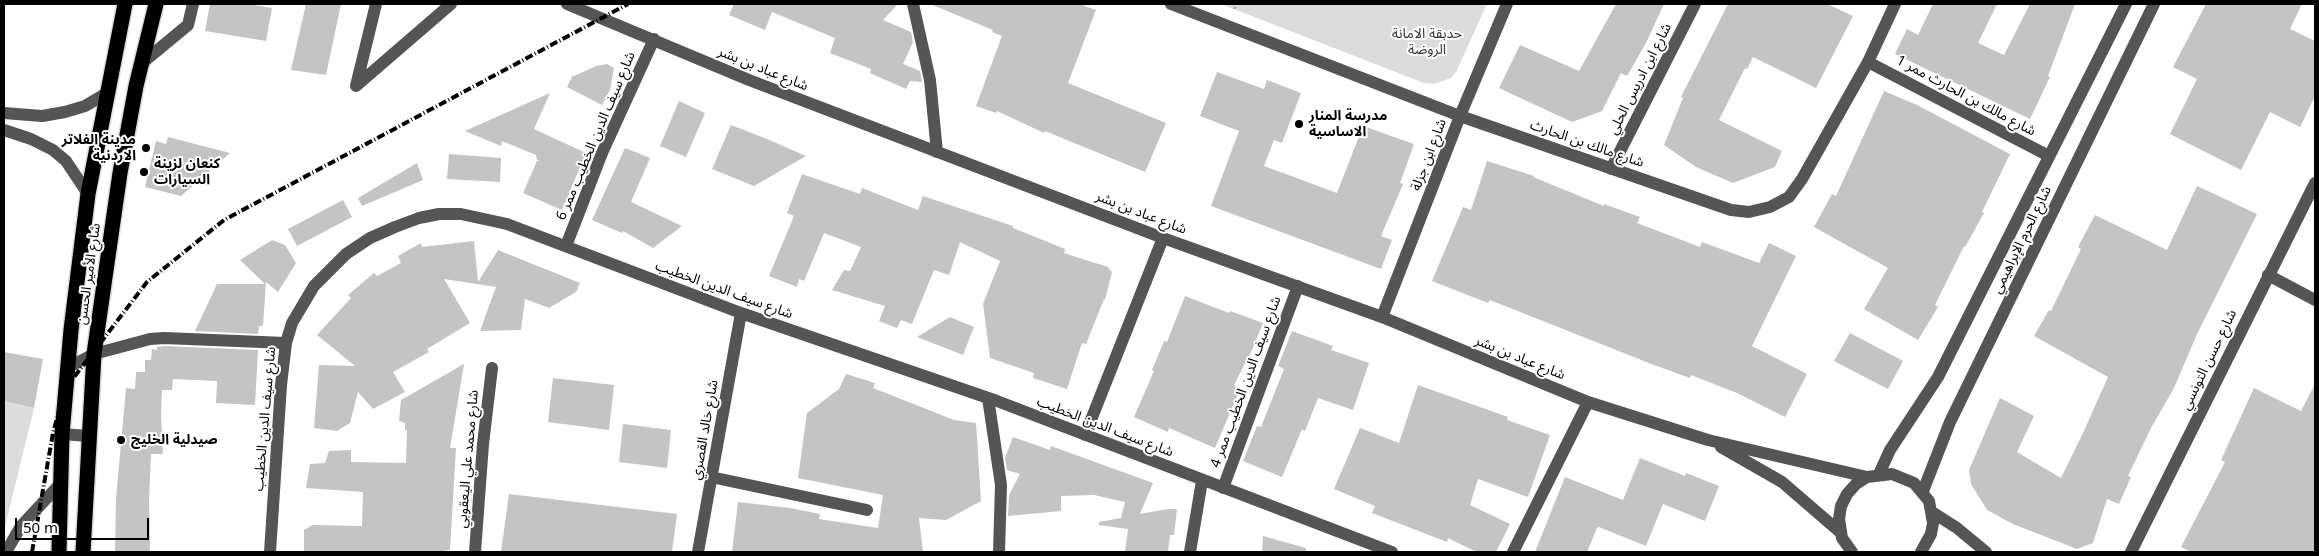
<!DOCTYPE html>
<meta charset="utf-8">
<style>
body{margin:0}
#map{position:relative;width:2319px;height:556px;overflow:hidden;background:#fff;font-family:"Noto Sans",sans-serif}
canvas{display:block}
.frame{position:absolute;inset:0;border:5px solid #000;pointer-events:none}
.scale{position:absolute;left:15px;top:518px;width:134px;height:22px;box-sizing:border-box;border:2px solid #000;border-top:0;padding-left:6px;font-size:15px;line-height:18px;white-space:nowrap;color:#000;-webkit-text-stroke:4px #fff;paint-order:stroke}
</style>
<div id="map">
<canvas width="2319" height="556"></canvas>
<div class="frame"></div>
<div class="scale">50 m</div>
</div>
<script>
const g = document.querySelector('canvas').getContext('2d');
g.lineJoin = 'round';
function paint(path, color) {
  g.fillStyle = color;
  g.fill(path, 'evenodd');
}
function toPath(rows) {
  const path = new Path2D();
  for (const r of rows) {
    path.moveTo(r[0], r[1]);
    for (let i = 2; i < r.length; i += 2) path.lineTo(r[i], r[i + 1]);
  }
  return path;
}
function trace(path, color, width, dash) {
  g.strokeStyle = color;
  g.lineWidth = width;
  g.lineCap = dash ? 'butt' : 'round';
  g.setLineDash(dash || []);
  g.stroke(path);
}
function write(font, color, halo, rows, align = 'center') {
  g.font = font + ' "Noto Sans","Noto Sans Arabic",sans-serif';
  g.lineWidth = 4;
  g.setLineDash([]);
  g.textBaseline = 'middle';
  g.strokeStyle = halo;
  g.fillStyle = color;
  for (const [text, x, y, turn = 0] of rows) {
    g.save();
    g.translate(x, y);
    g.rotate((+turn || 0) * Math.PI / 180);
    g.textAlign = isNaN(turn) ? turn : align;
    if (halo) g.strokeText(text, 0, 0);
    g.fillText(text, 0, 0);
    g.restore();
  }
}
paint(toPath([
 [1221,4,1487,4,1456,72,1451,78,1434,84,1424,83],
 [4,401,34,408,4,531]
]), '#dcdcdc');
paint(toPath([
 [210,4,248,4,272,8,266,41,205,31],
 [306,4,341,4,326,75,291,70],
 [734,4,898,4,883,20,911,32,913,42,903,64,920,71,922,82,910,81,906,89,870,73,871,69,830,53,835,38,772,12,765,30,729,15],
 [930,4,1079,4,1096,10,1068,83,1166,123,1145,172,1045,131,1044,133,997,111,996,113,976,106,1002,36,992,32,993,30],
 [1616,4,1664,4,1646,43,1627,76,1621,73,1602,111,1572,122,1499,88,1520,45,1579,71],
 [1728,4,1827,4,1853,16,1816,88,1753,57,1747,69,1745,68,1719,120,1782,151,1775,167,1733,183,1696,167,1664,145,1683,98,1681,97],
 [1933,4,1997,4,1978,43,2004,55,2030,4,2075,4,2048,76,2050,77,2030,119,1895,54,1907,29,1918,35],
 [2206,4,2302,4,2290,29,2315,41,2315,96,2300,127,2270,112,2241,170,2170,134,2197,79,2173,67],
 [607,64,614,68,610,90,602,105,567,87,572,77,596,66],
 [1217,72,1264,89,1267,80,1301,93,1282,143,1274,140,1264,166,1337,193,1363,126,1414,144,1400,183,1403,184,1381,236,1392,240,1381,269,1211,206,1239,131,1200,116],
 [1884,91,1917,105,2010,154,1982,212,1984,213,1965,247,1964,246,1935,305,1938,307,1918,340,1864,309,1888,268,1814,227,1832,194,1836,196],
 [550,93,534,129,586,153,562,210,523,193,537,161,541,161,537,160,536,155,502,141,501,146,465,131],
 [679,101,705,113,686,157,660,146],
 [731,125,767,139,806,156,754,186,712,169],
 [168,137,230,153,181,196,145,187,156,141,166,144],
 [625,148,650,158,631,202,682,226,653,248,623,231,622,233,592,220],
 [449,154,501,158,500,182,447,179],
 [1487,161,1534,176,1533,177,1604,206,1604,204,1640,217,1637,223,1700,247,1702,242,1759,263,1769,243,1796,256,1752,346,1807,374,1785,417,1737,393,1691,375,1690,378,1654,365,1490,300,1488,303,1432,281,1463,207,1471,210],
 [417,163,423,180,362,206,358,198],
 [802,174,860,194,862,188,918,210,923,196,1013,226,1013,228,1065,249,1064,253,1108,267,1112,272,1105,300,1104,299,1086,344,1082,343,1067,389,1033,378,1034,373,990,358,983,304,1000,261,960,242,949,275,934,270,912,324,901,320,897,328,879,321,885,306,832,290,844,270,850,271,861,247,824,233,804,281,799,279,797,287,769,276,794,216,787,213],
 [2197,186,2257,214,2197,334,2174,388,2151,428,2128,476,2131,477,2119,504,2107,499,2093,543,2077,549,2013,524,1987,510,1971,484,1969,470,2000,398,2034,416,2017,452,2061,478,2083,433,2108,377,2034,336,2049,310,2051,311,2081,249,2078,247,2095,215,2167,250],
 [343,200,352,217,297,246,288,229],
 [272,240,285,245,296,263,278,292,266,282,263,326,259,326,258,334,195,331,217,284,265,284,240,260],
 [474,241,478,282,498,250,580,283,576,292,549,308,525,299,521,330,480,331,496,287,444,279,470,323,427,349,429,352,393,372,405,392,373,409,358,392,350,423,337,431,314,428,319,365,355,366,317,335,351,298,348,295,374,273,377,276,401,263,398,256,421,243,422,247],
 [1185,296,1229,313,1230,311,1263,323,1252,350,1234,385,1240,389,1215,448,1169,428,1168,432,1134,417,1154,371,1152,370,1164,341,1167,342],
 [950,317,974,327,963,355,917,337],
 [1292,331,1333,346,1331,350,1369,363,1353,410,1318,398,1305,431,1302,429,1282,477,1243,461,1257,426,1261,427,1284,369,1278,366],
 [1850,333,1903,361,1888,389,1834,361],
 [164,346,258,350,255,405,216,403,217,381,173,379,172,390,162,390,161,415,163,454,151,454,149,500,150,552,115,552,116,498,126,388,135,389,136,372,145,372,145,360,151,360,152,349,157,350,157,347],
 [4,352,43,359,34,408,4,401],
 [464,364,450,448,456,448,450,550,433,552,304,552,304,530,313,525,362,526,363,492,306,488,310,464,325,463,329,451,351,450,351,462,406,463,407,430,405,430,405,423,399,421,401,400],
 [846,374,875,383,873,388,954,420,976,423,981,501,946,520,919,518,923,552,732,552,738,502,790,508,820,514,819,519,878,528,883,495,798,478,807,413,839,389],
 [553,378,614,385,609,430,548,422],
 [2315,384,2315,552,2192,552,2181,547,2225,462,2221,460,2254,388,2301,411],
 [1418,385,1508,417,1507,420,1550,435,1528,497,1478,479,1470,505,1510,524,1496,552,1477,552,1448,538,1447,542,1372,513,1375,506,1334,489,1360,428,1399,443],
 [623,424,671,430,667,468,619,462],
 [1013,437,1050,450,1051,446,1153,483,1140,514,1168,509,1177,509,1174,535,1170,535,1168,552,1125,552,1128,529,1099,525,1099,522,1121,518,1125,502,1094,495,1061,496,1061,511,1008,516,1009,495,1020,474,1007,470,1005,458],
 [1640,458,1685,476,1686,473,1719,486,1705,521,1663,504,1646,546,1599,527,1597,528,1587,552,1535,552,1565,477,1623,500],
 [509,494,677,514,672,552,501,552],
 [1263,536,1306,548,1306,552,1262,552]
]), '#c4c4c4');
const highway = toPath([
 [59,552,62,434,71,330,88,194,125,4],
 [83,552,94,354,120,173,136,86,156,4]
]);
trace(highway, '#dbdbdb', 18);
trace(toPath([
 [1234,4,1235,9]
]), '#777', 3, [1, 2.5]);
trace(toPath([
 [376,4,356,86,451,4],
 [567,4,749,80,1163,238,1382,317,1588,402,1708,440,1867,477],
 [913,4,930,80,937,152],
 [1171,4,1460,116,1731,210,1749,212,1770,207,1789,197,1802,179,1868,62,1895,4],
 [1868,62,2049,156],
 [142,63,188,25,193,4],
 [4,113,42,116,65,112,85,106,107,93],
 [4,130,31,139,53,150,66,161,88,194],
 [1611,169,1695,4],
 [566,246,602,153,654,39],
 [2268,275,2315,300],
 [1382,317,1460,116,1507,4],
 [67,368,94,354,150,339,164,338,286,343],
 [988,398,1001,485,999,552],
 [62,434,88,436],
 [1085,435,1163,238],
 [1721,447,1782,482,1840,532],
 [1879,474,1890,450,1938,377,2126,4],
 [711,477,867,510],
 [1223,488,1298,286],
 [1923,491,1950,422,2154,4],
 [1932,512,1957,528,1986,552],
 [6,552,21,526,60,484],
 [270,552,281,385,286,343,292,323,314,286,346,254,370,238,395,227,419,218,439,214,461,214,507,224,741,313,997,401,1392,552],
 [475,552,483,444,492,368],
 [698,552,741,313],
 [1190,552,1202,481],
 [1513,552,1588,402],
 [1852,552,1842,538,1839,519,1841,506,1847,494,1856,484,1867,477,1892,474,1914,483,1929,501,1933,523,1931,534,1921,552],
 [2131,552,2315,183]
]), '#555', 12);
trace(highway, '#000', 15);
trace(toPath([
 [32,552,53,433,65,389,147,282,224,220,628,4]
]), '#000', 4, [8, 2.5, 1, 2.5]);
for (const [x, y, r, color] of [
 [1299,124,5,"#000"],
 [146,148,5,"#000"],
 [144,172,5,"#000"],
 [121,440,5,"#000"]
]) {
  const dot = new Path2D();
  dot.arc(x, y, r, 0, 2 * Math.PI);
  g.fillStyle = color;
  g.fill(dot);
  trace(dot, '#fff', 2);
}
write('14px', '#333', '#fff', [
 ["حدبقة الامانة",1427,34],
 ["الروضة",1427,50]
]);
write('14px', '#000', '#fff', [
 ["شارع عباد بن بشر",763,69,22],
 ["شارع ابن ادريس الحلي",1640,79,-63],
 ["شارع مالك بن الحارث ممر 1",1966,96,28],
 ["شارع سيف الدين الخطيب ممر 6",596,136,-67],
 ["شارع مالك بن الحارث",1587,144,19],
 ["شارع ابن جزلة",1429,155,-69],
 ["شارع عباد بن بشر",1141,213,21],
 ["شارع الحرم الإبراهيمي",2022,240,-64],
 ["شارع الأمير الحسن",89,274,-82],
 ["شارع سيف الدين الخطيب",724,290,20],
 ["شارع عباد بن بشر",1520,358,22],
 ["شارع حسن التونسي",2209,360,-64],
 ["شارع سيف الدين الخطيب ممر 4",1246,382,-70],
 ["شارع سيف الدين الخطيب",265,419,-85],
 ["شارع سيف الدين الخطيب",1105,427,21],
 ["شارع خالد القصري",705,430,-80],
 ["شارع محمد علي اليعقوبي",468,459,-85]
]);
write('bold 14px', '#000', '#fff', [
 ["مدرسة المنار",1309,116],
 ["الاساسية",1309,132],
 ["مدينة الفلاتر",136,140,"right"],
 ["الاردنية",136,156,"right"],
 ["كنعان لزينة",154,164],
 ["السيارات",154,180],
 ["صيدلية الخليج",131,440]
], 'left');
</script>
